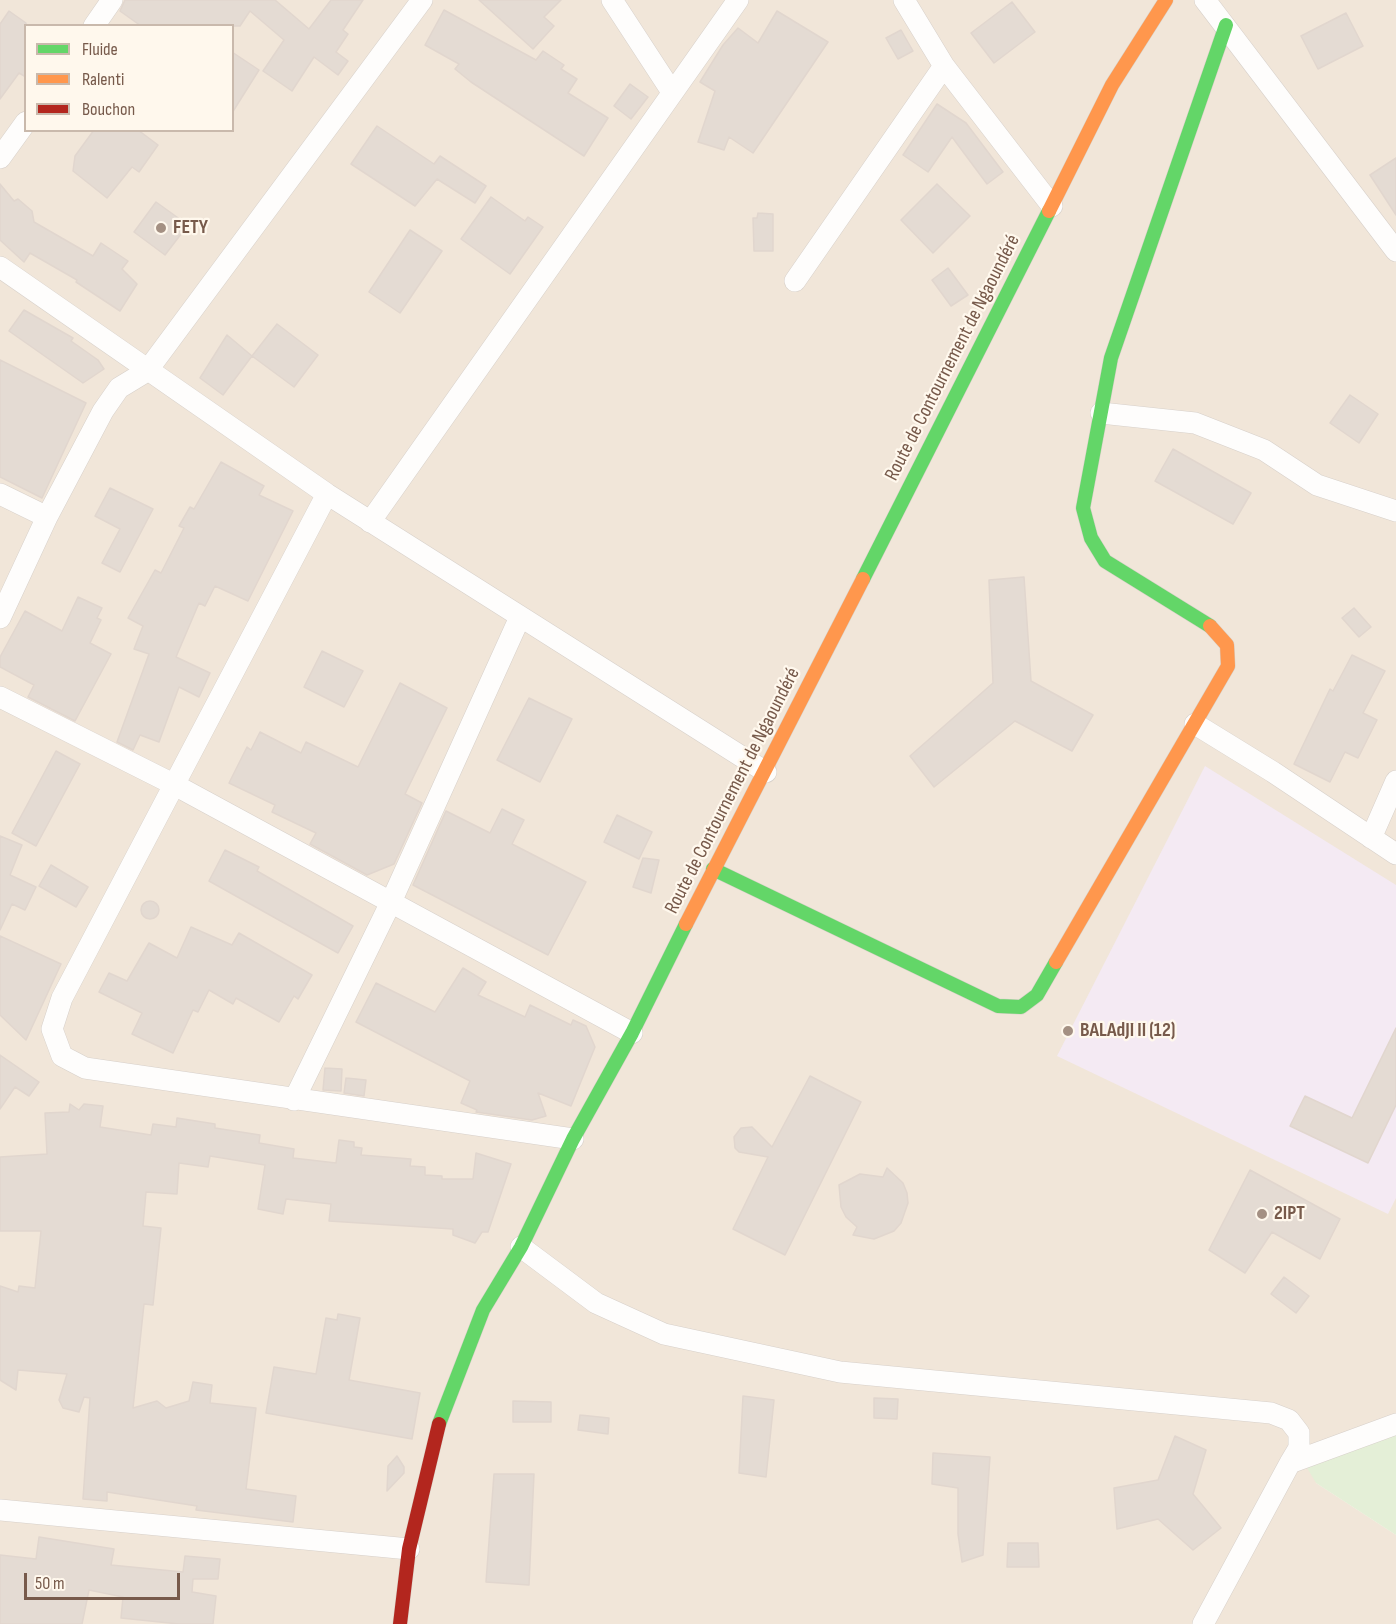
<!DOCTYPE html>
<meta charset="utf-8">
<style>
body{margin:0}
#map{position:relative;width:1396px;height:1624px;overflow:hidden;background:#f8f3ec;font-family:"Sofia Sans Condensed",sans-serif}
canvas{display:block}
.legend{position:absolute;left:24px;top:24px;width:210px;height:108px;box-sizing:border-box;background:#fff8ed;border:2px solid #c9b9ac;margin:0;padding:8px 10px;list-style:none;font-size:18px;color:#775a4b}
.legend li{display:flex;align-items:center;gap:12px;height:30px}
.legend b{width:30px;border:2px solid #c9b9ac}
.scale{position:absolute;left:24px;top:1573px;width:156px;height:27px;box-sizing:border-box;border:3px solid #775a4b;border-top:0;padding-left:8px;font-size:18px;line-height:21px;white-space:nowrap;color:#775a4b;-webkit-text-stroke:4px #fff8ed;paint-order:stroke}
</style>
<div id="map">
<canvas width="1396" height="1624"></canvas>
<ul class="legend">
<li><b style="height:8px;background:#63d668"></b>Fluide</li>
<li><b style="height:8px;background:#ff974d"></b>Ralenti</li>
<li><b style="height:8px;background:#b3261e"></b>Bouchon</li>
</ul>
<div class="scale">50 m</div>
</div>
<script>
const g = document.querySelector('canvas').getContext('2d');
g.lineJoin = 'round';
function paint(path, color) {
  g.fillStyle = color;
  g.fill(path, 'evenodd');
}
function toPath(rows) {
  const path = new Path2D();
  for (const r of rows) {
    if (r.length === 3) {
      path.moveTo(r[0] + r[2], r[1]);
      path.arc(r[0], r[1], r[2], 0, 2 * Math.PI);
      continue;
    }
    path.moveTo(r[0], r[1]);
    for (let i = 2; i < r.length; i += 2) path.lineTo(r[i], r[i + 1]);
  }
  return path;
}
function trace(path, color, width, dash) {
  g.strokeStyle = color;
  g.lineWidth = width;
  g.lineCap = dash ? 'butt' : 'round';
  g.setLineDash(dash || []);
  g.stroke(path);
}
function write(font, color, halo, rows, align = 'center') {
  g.font = font + ' "Sofia Sans Condensed",sans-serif';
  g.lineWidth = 4.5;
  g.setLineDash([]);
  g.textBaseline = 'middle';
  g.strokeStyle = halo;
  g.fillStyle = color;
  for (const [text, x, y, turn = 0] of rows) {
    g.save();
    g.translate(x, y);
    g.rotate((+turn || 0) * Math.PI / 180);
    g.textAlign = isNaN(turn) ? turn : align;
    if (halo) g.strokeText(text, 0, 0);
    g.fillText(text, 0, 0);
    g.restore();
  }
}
paint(toPath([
 [0,0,1396,0,1396,1418,1316,1483,1396,1535,1396,1624,0,1624],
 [26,26,232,26,232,130,26,130]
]), '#f1e6d9');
paint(toPath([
 [1205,766,1396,885,1396,1198,1388,1214,1057,1056]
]), '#f4eaf3');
paint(toPath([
 [1396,1418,1396,1535,1316,1483,1297,1451]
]), '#e4efd7');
const building = toPath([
 [125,0,275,0,309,29,331,0,363,0,343,30,348,34,336,52,348,61,338,75,314,57,292,91,263,71,284,40,250,11,240,26,141,26,120,11,125,0],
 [479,0,561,0,544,17,554,26,533,49,479,0],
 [1012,2,1035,32,994,63,971,33,1012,2],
 [444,10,536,60,543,51,564,65,561,69,577,79,568,93,608,118,584,156,471,82,455,69,459,64,425,45,444,10],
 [9,11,26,23,26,77,19,73,0,99,0,24,9,11],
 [777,11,828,42,753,153,729,137,724,150,698,142,715,91,700,82,723,45,738,28,758,43,777,11],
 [1346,13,1363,46,1318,69,1301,36,1346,13],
 [901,30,913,51,898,59,886,38,901,30],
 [232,52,259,70,232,113,232,52],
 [630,84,648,97,631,119,614,106,630,84],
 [937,104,966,123,1003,172,987,184,952,137,928,172,903,155,937,104],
 [377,126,434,164,440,156,486,186,475,203,437,179,415,206,351,164,377,126],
 [94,130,138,130,158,145,139,172,132,167,107,198,73,171,75,156,94,130],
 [1396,158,1396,215,1370,175,1396,158],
 [0,184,14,201,18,199,32,211,34,222,93,256,101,243,128,261,122,269,137,284,120,311,76,282,77,280,30,253,24,262,0,240,0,184],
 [937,184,970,216,933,253,901,220,937,184],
 [491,197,525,221,528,217,543,227,510,274,461,239,491,197],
 [156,202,188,225,165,255,134,232,156,202],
 [758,213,773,214,773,251,754,251,753,218,757,218,758,213],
 [410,230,442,251,400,313,369,292,410,230],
 [948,268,968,295,951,306,932,280,948,268],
 [24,310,73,338,71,341,98,360,104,369,83,383,9,331,24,310],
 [277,324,318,355,294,387,252,356,277,324],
 [227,335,252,356,223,395,200,378,227,335],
 [0,360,86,403,42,498,0,477,0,360],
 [1350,395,1378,414,1359,443,1330,423,1350,395],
 [1173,449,1251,493,1233,524,1155,481,1173,449],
 [221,462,264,486,259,495,293,511,248,601,215,586,205,606,199,603,176,657,210,673,199,697,179,687,159,742,140,735,133,750,117,742,149,654,134,649,143,626,128,618,155,570,161,573,184,528,179,526,190,507,194,509,221,462],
 [110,488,153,509,120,572,102,563,120,529,95,516,110,488],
 [1024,577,1031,681,1093,715,1072,751,1015,721,934,787,910,756,993,683,989,580,1024,577],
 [78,597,102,608,97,618,101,620,90,643,111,654,75,721,28,697,34,685,0,667,0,657,25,611,62,631,78,597],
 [1354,608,1371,627,1359,637,1342,618,1354,608],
 [322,651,363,671,344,707,304,687,322,651],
 [1352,655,1385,671,1363,713,1377,720,1358,758,1345,752,1330,782,1294,764,1330,689,1333,691,1352,655],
 [400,683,447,708,405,794,422,803,394,864,367,875,310,844,316,833,272,812,275,805,229,783,247,747,251,750,260,732,301,753,306,742,358,767,400,683],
 [529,698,572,719,540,782,497,760,529,698],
 [56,751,80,764,36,846,12,833,56,751],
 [502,809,524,820,512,844,586,882,548,955,413,885,446,811,490,833,502,809],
 [617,815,652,832,639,859,604,842,617,815],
 [0,836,22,845,10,875,36,887,25,910,12,904,0,930,0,836],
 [225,850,259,867,257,871,353,926,338,953,209,881,225,850],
 [643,858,659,860,651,893,633,887,643,858],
 [51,865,88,887,76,907,39,886,51,865],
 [150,910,9],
 [191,927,232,945,239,933,312,975,298,999,294,996,279,1022,236,998,233,1004,209,990,198,1012,193,1010,173,1053,132,1034,142,1013,99,992,109,973,127,981,149,943,177,958,191,927],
 [0,936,61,964,26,1040,0,1015,0,936],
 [463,968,486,982,478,995,525,1017,530,1005,571,1025,573,1020,586,1026,595,1047,571,1106,538,1093,546,1116,532,1120,476,1112,477,1110,461,1103,470,1081,356,1022,376,983,435,1012,463,968],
 [1396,1028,1396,1105,1368,1163,1290,1126,1305,1096,1352,1118,1396,1028],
 [0,1055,39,1082,29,1096,15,1087,0,1109,0,1055],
 [325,1068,342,1069,341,1091,323,1090,325,1068],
 [810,1076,861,1102,785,1255,733,1229,768,1157,739,1152,735,1148,734,1137,741,1128,752,1127,772,1147,810,1076],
 [346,1078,366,1080,364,1096,344,1093,346,1078],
 [70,1104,79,1110,84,1104,103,1106,100,1127,151,1135,153,1124,176,1127,177,1118,215,1124,215,1128,260,1135,259,1143,294,1149,293,1158,336,1163,339,1140,354,1142,354,1147,362,1148,361,1155,411,1159,410,1166,425,1167,425,1175,442,1176,442,1179,473,1179,476,1153,511,1164,488,1232,482,1232,475,1243,453,1235,453,1229,329,1221,331,1204,286,1199,283,1214,258,1209,265,1165,210,1156,208,1167,179,1163,177,1194,146,1192,143,1226,161,1228,153,1305,144,1304,133,1408,157,1401,166,1408,189,1401,193,1382,212,1385,210,1403,256,1408,246,1489,296,1496,293,1522,196,1510,197,1506,107,1492,107,1501,83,1499,90,1398,84,1397,79,1412,63,1408,59,1400,67,1374,18,1370,16,1390,0,1380,0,1286,18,1292,19,1286,35,1288,41,1231,0,1231,0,1157,47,1154,45,1113,69,1112,70,1104],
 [887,1168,903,1183,907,1193,908,1203,901,1223,894,1231,874,1239,853,1235,857,1227,846,1217,841,1207,839,1185,860,1174,883,1177,887,1168],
 [1250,1170,1340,1219,1320,1259,1272,1232,1245,1273,1209,1250,1250,1170],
 [1284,1277,1309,1296,1296,1313,1271,1294,1284,1277],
 [338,1314,360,1318,349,1380,420,1393,412,1439,266,1413,274,1367,316,1374,326,1318,337,1320,338,1314],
 [743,1396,774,1400,766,1477,739,1473,743,1396],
 [874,1398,898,1399,897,1419,874,1418,874,1398],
 [513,1401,551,1402,551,1422,513,1422,513,1401],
 [580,1415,609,1418,608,1434,578,1430,580,1415],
 [1175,1436,1206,1450,1193,1494,1221,1528,1193,1550,1158,1519,1117,1529,1114,1488,1158,1480,1175,1436],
 [933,1453,990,1457,983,1555,962,1562,958,1534,958,1488,932,1484,933,1453],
 [397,1456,404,1467,404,1473,387,1491,388,1466,397,1456],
 [494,1474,534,1474,529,1585,486,1582,494,1474],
 [39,1537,114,1549,111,1565,183,1572,185,1556,220,1559,218,1579,193,1579,192,1592,216,1596,213,1624,179,1624,121,1618,123,1597,89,1590,82,1624,0,1624,0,1555,36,1559,39,1537],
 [1008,1543,1038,1543,1039,1567,1007,1567,1008,1543]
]);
paint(building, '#e4dbd3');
trace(building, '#e1d6ce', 1.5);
const street = toPath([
 [612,0,672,92],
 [904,0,944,66,1052,206],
 [1205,0,1396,251],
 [94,26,112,0],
 [0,158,26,122],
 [0,267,327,494,766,772],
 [795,281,944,66],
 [1101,413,1195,423,1264,450,1317,485,1396,511],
 [0,494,47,517],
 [327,494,62,998,52,1029,62,1056,85,1068,573,1139],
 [370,522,738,0],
 [0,618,47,517,103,411,119,388,147,371,422,0],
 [0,697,173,784,632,1033],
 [1195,724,1273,772,1396,854],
 [1371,838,1396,781],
 [294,1100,391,902,520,617],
 [521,1247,596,1303,664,1334,840,1372,1271,1413,1289,1420,1299,1433,1299,1448,1290,1463],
 [0,1510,409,1549],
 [1203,1624,1290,1463,1396,1424]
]);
const fast = toPath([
 [863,579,1049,211],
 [1210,626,1105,561,1091,538,1083,508,1111,358,1226,25],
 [713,869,998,1006,1021,1007,1037,995,1056,962],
 [439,1424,483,1310,521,1247,573,1139,632,1033,686,924]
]);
const slow = toPath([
 [1049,211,1112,85,1166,0],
 [686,924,863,579],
 [1056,962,1228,666,1227,645,1210,626]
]);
const jam = toPath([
 [400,1624,409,1549,439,1424]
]);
trace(street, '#d7d0ca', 22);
trace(fast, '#d7d0c8', 15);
trace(slow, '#d7d0c8', 15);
trace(jam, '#d7d0c8', 15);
trace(street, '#fefdfc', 21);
trace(fast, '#63d668', 14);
trace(slow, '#ff974d', 14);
trace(jam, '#b3261e', 14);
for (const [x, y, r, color] of [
 [161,228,6,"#a49083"],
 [1068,1031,6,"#a49083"],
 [1262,1214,6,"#a49083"]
]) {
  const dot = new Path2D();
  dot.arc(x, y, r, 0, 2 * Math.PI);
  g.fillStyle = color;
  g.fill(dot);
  trace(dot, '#fff8ed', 2);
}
write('bold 20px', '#775a4b', '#fff8ed', [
 ["FETY",173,228],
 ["BALAdJI II (12)",1080,1031],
 ["2IPT",1274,1214]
], 'left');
write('20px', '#775a4b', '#fff8ed', [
 ["Route de Contournement de Ngaoundéré",953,358,-63],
 ["Route de Contournement de Ngaoundéré",733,791,-63]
]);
</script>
